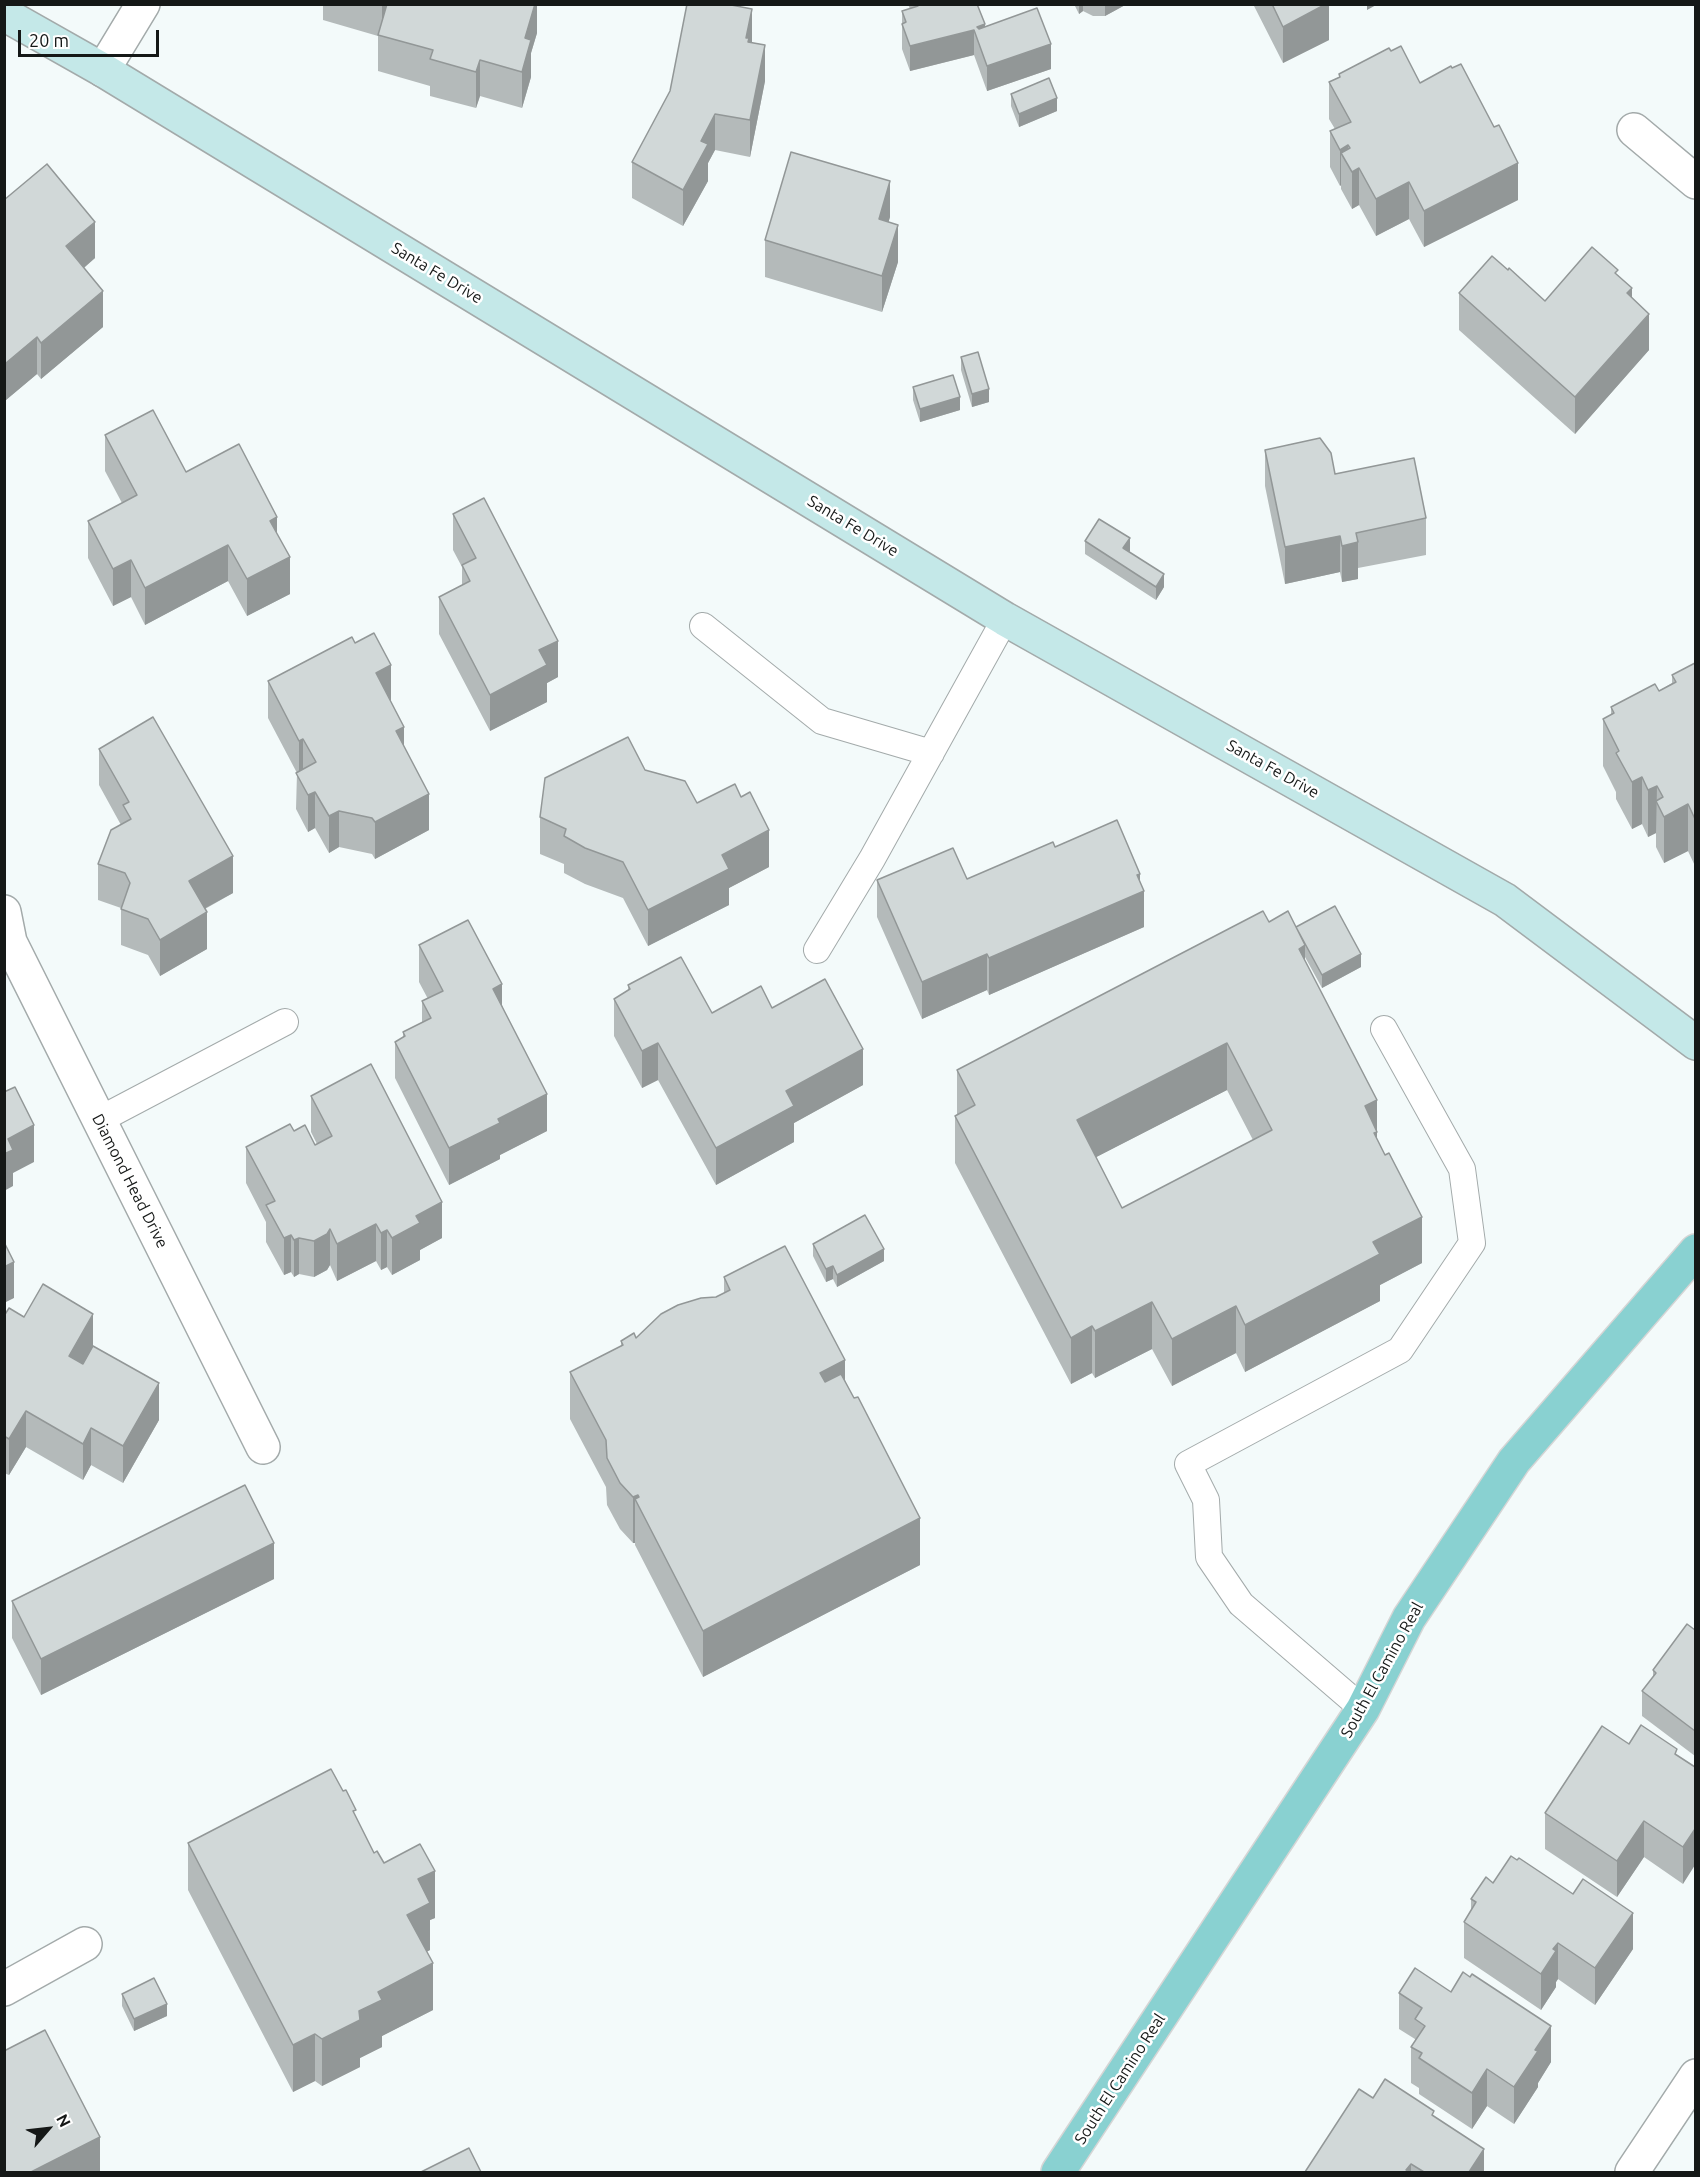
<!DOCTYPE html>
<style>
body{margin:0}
#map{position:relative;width:1700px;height:2177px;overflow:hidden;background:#f3fafa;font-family:Ubuntu,sans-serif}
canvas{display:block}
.frame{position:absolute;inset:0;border:6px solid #151817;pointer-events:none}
.north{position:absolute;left:18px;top:2099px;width:60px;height:60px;-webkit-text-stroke:4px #fff;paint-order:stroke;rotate:62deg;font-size:16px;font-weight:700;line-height:24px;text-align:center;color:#151817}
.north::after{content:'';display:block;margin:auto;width:21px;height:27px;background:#151817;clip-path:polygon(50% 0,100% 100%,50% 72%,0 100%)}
.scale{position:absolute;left:18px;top:30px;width:141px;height:27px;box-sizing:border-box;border:3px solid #151817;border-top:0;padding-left:8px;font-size:18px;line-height:21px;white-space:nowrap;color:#151817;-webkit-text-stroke:4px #fff;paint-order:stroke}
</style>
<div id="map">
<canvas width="1700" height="2177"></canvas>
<div class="frame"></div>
<div class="north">N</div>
<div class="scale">20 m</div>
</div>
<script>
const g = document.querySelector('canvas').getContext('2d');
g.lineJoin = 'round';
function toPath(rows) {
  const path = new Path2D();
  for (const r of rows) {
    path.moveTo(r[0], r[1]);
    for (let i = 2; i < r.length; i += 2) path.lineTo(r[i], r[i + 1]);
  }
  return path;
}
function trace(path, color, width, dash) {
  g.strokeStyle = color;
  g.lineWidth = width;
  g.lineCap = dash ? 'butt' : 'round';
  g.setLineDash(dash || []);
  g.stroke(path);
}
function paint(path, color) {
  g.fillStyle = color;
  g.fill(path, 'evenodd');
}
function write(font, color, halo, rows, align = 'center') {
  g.font = font + ' Ubuntu,sans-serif';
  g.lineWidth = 5;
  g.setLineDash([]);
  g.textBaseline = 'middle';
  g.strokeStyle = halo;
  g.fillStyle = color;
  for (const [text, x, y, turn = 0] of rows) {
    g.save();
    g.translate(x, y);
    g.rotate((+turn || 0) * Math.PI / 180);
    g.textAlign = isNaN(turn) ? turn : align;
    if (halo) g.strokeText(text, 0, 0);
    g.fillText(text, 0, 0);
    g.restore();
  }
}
const service = toPath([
 [703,626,822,721,931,753],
 [817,950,872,859,1005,619],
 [99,1120,285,1022],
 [1363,1709,1241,1604,1209,1557,1206,1500,1188,1464,1400,1350,1472,1243,1462,1169,1384,1029]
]);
const minor = toPath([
 [103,70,143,4],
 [1634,130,1696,182],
 [4,912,10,942,263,1447],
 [4,1989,85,1944],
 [1632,2172,1696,2076]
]);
const secondary = toPath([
 [4,14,103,70,1005,619,1505,900,1696,1043]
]);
const primary = toPath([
 [1058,2172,1363,1709,1409,1618,1514,1461,1696,1251]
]);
trace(service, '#a3aaaa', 28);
trace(minor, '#a3aaaa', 36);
trace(secondary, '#a3aaaa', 36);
trace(primary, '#d5d5d5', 36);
trace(service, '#fff', 26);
trace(minor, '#fff', 33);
trace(secondary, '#c4e8e8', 33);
trace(primary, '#89d1d1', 33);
paint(toPath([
 [323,4,537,4,537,33,531,53,531,77,522,108,480,96,476,108,430,96,430,86,378,71,378,36,323,20],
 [908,4,977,4,985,27,1051,69,987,91,974,55,910,71,902,49,902,11,910,9],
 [1074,4,1127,4,1105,16,1093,16,1083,11,1079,14],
 [1253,4,1329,4,1329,40,1283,63],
 [752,42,765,81,750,157,715,150,708,163,708,181,683,226,632,198,632,162],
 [1391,51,1420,83,1518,200,1424,247,1409,219,1376,236,1359,205,1352,209,1341,189,1341,185,1340,186,1330,167,1330,131,1335,129,1329,119,1329,82,1339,77,1339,74],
 [1011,94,1057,111,1019,127,1011,106],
 [4,200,95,258,84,268,103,327,41,379,37,374,6,400,4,397],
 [890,217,888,222,898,262,882,312,765,277,765,240],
 [1508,270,1545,301,1618,275,1632,298,1649,350,1575,434,1459,330,1459,293],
 [961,357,989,402,972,407,961,370],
 [913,387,960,410,920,422,913,400],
 [105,435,186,472,277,534,290,594,247,616,228,581,145,625,131,597,113,606,88,558,88,521,122,503,105,471],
 [1265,450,1335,474,1426,518,1426,555,1358,568,1358,579,1342,582,1340,572,1285,584,1265,486],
 [453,514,558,677,547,683,547,702,490,731,439,634,439,597,462,585,462,567,453,550],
 [1085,541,1130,551,1129,552,1164,587,1156,600,1085,554],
 [1695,663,1695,866,1688,851,1664,863,1656,847,1656,833,1648,837,1642,824,1632,829,1616,799,1616,792,1603,766,1603,719,1611,715,1611,707,1659,691,1672,683,1672,675],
 [268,681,391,702,429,830,375,859,372,854,339,847,329,853,315,828,308,832,296,809,297,773,268,718],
 [99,749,233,893,205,909,207,949,160,976,148,955,121,945,121,908,98,900,98,864,121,825,99,785],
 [645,770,697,803,769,867,729,888,729,905,648,946,623,898,585,884,564,873,564,864,540,854,540,817],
 [1055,847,1140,882,1144,927,989,995,987,990,922,1019,877,917,877,880,967,879],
 [1269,922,1296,927,1361,967,1322,988,1305,957,1305,962,1377,1100,1377,1140,1422,1263,1380,1285,1380,1301,1245,1372,1236,1353,1172,1386,1152,1349,1095,1378,1092,1373,1071,1384,955,1163,955,1116,957,1115,957,1070],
 [1227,1090,1253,1140,1122,1208,1096,1157],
 [419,945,502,1005,547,1131,500,1155,500,1159,449,1185,395,1078,395,1042,403,1038,403,1032,422,1023,422,1001,428,999,419,982],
 [628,985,712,1013,772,1008,863,1085,794,1123,794,1142,716,1185,658,1080,642,1088,614,1036,614,999,628,991],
 [311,1096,442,1238,420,1250,420,1260,392,1275,387,1267,381,1270,376,1261,337,1281,330,1265,327,1270,314,1277,299,1274,294,1277,291,1272,284,1275,266,1242,266,1222,246,1183,246,1147,294,1131,315,1145,317,1144,311,1132],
 [813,1244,884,1261,837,1287,833,1279,826,1282,813,1256],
 [724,1277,845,1380,920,1565,703,1677,635,1545,635,1543,633,1543,620,1529,607,1505,606,1487,570,1419,570,1372,621,1346,621,1341,636,1338,724,1293],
 [4,1316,24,1317,93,1346,159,1420,123,1483,91,1465,83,1480,26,1447,9,1475,4,1473],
 [274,1579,41,1695,12,1638,12,1601],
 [1695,1630,1695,1756,1642,1716,1642,1691,1653,1677,1653,1670],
 [1629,1744,1677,1755,1695,1767,1683,1884,1644,1857,1617,1897,1545,1849,1545,1813],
 [356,1818,374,1853,435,1918,430,1920,430,1950,426,1952,433,2010,382,2036,382,2047,360,2058,360,2067,322,2086,315,2081,293,2092,188,1890,188,1843],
 [1493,1883,1633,1949,1595,2005,1558,1979,1556,1982,1556,1987,1541,2010,1464,1958,1464,1922,1471,1911,1471,1899],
 [1399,1993,1551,2062,1538,2083,1538,2087,1514,2124,1487,2106,1472,2129,1419,2094,1419,2088,1411,2083,1411,2047,1415,2041,1415,2039,1399,2029],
 [122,1994,167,2016,134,2031,122,2006],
 [1373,2098,1434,2116,1484,2172,1305,2172]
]), '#b4baba');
paint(toPath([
 [382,4,386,4,386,23,382,37],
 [535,4,537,4,537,33,531,53,531,77,522,108,522,72,525,38],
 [1079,4,1083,4,1083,11,1079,14],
 [1105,4,1127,4,1105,16],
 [1326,4,1329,4,1329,40,1283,63,1283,27],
 [1367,4,1378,4,1367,10],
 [752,9,752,46,749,60,746,38],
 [985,24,985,49,977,27],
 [974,30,974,55,910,71,910,46],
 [1051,44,1051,69,987,91,987,66],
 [765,45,765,81,750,157,750,120],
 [480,60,480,96,476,108,476,72],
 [1057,98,1057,111,1019,127,1019,114],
 [715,114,715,150,708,163,708,181,683,226,683,190,701,141],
 [1348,145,1348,165,1341,153,1341,185,1340,186,1340,150],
 [1518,163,1518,200,1424,247,1424,211],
 [1359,168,1359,205,1352,209,1352,172],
 [890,181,890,217,879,256,879,219],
 [1409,182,1409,219,1376,236,1376,199],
 [95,222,95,258,66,283,66,246],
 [898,225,898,262,882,312,882,276],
 [1632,288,1632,324,1627,293],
 [103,291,103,327,41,379,41,343],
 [1649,314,1649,350,1575,434,1575,397],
 [37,337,37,374,6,400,6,363],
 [989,389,989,402,972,407,972,394],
 [960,397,960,410,920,422,920,409],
 [277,517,277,554,270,521],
 [1340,536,1340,572,1285,584,1285,547],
 [1130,538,1130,551,1123,561,1123,548],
 [1358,542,1358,579,1342,582,1342,546],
 [228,545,228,581,145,625,145,588],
 [290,557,290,594,247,616,247,579],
 [131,560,131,597,113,606,113,569],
 [1164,574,1164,587,1156,600,1156,587],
 [558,641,558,677,547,683,547,702,490,731,490,695,539,650],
 [391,665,391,702,376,673],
 [404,727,404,763,396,731],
 [303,739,303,776,299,778,299,741],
 [1642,777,1642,824,1632,829,1632,782],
 [1657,786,1656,833,1648,837,1648,790],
 [315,792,315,828,308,832,308,795],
 [429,794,429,830,375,859,375,822],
 [1688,804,1688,851,1664,863,1664,817],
 [339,811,339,847,329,853,329,816],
 [769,830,769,867,729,888,729,905,648,946,648,910,722,855],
 [233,856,233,893,189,917,189,881],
 [1140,874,1140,893,1144,891,1144,927,989,995,989,958],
 [207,912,207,949,160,976,160,940],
 [1305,945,1305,992,1299,949],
 [987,954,987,990,922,1019,922,982],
 [1361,954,1361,967,1322,988,1322,975],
 [502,984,502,1021,493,989],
 [658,1043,658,1080,642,1088,642,1051],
 [1227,1043,1227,1090,1077,1167,1077,1120],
 [863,1049,863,1085,794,1123,794,1142,716,1185,716,1148,786,1091],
 [547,1094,547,1131,500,1155,500,1159,449,1185,449,1148,498,1119],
 [1377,1100,1377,1178,1365,1106],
 [34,1125,34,1162,13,1173,13,1186,4,1191,4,1154,8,1139],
 [442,1202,442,1238,420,1250,420,1260,392,1275,392,1238,416,1216],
 [1422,1217,1422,1263,1380,1285,1380,1301,1245,1372,1245,1325,1373,1242],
 [376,1224,376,1261,337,1281,337,1244],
 [330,1229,330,1265,327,1270,314,1277,314,1241],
 [387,1230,387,1267,381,1270,381,1233],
 [291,1235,291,1272,284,1275,284,1238],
 [299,1238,299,1274,294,1277,294,1240],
 [884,1249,884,1261,837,1287,837,1275],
 [14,1262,14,1298,4,1303,4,1267],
 [833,1266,833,1279,826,1282,826,1269],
 [1152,1302,1152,1349,1095,1378,1095,1331],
 [1236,1306,1236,1353,1172,1386,1172,1339],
 [93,1314,93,1350,69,1393,69,1356],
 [1092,1326,1092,1373,1071,1384,1071,1338],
 [845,1360,845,1407,820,1419,820,1373],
 [159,1383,159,1420,123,1483,123,1446],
 [26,1411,26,1447,9,1475,9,1439],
 [91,1428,91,1465,83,1480,83,1444],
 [638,1495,638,1504,635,1499,635,1543,633,1543,633,1497],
 [920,1518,920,1565,703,1677,703,1631],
 [274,1543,274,1579,41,1695,41,1659],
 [1644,1821,1644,1857,1617,1897,1617,1861],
 [1695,1829,1695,1865,1683,1884,1683,1847],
 [435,1871,435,1918,430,1920,430,1950,407,1962,407,1915,418,1879],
 [1633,1913,1633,1949,1595,2005,1595,1968],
 [1558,1943,1558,1979,1556,1982,1556,1987,1541,2010,1541,1974,1553,1949],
 [433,1963,433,2010,382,2036,382,2047,360,2058,360,2067,322,2086,322,2039,359,2011,378,1992],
 [167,2004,167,2016,134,2031,134,2019],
 [1551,2026,1551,2062,1538,2083,1538,2087,1514,2124,1514,2087,1535,2050],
 [315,2034,315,2081,293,2092,293,2045],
 [1487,2069,1487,2106,1472,2129,1472,2093],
 [100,2137,100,2172,31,2172],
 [1484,2149,1484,2172,1469,2172],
 [1411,2164,1411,2172,1406,2172,1406,2170]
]), '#929797');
const building = toPath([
 [387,4,535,4,525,38,531,40,522,72,480,60,476,72,430,59,433,50,378,35,387,4],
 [687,4,726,4,752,9,746,38,749,38,748,42,765,45,750,120,715,114,701,141,708,144,683,190,632,162,670,91,687,4],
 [917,4,977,4,985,24,977,27,979,29,1037,8,1051,44,987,66,974,30,910,46,902,24,906,22,902,11,918,6,917,4],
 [1272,4,1326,4,1283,27,1272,4],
 [1401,46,1420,83,1451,66,1452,68,1461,64,1494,127,1499,125,1518,163,1424,211,1409,182,1376,199,1359,168,1352,172,1341,153,1350,148,1348,145,1340,150,1330,131,1351,122,1329,82,1340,77,1339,74,1389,48,1391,51,1401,46],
 [1049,78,1057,98,1019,114,1011,94,1049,78],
 [791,152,890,181,879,219,898,225,882,276,765,240,791,152],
 [47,164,95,222,66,246,103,291,41,343,37,337,6,363,4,361,4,200,47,164],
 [1592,247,1618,270,1615,273,1632,288,1627,293,1649,314,1575,397,1459,293,1492,256,1508,270,1509,268,1545,301,1592,247],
 [978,352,989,389,972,394,961,357,978,352],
 [953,375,960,397,920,409,913,387,953,375],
 [153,410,186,472,239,444,277,517,270,521,290,557,247,579,228,545,145,588,131,560,113,569,88,521,137,495,105,435,153,410],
 [1320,438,1331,453,1335,474,1414,458,1426,518,1356,533,1358,542,1342,546,1340,536,1285,547,1265,450,1320,438],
 [484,498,558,641,539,650,547,665,490,695,439,597,470,581,462,565,476,558,453,514,484,498],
 [1099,519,1130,538,1123,548,1164,574,1156,587,1085,541,1099,519],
 [374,633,391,665,376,673,404,727,396,731,429,794,375,822,372,818,339,811,329,816,315,792,308,795,296,773,316,762,303,739,299,741,268,681,352,637,355,643,374,633],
 [1695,663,1695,819,1688,804,1664,817,1656,801,1663,797,1657,786,1648,790,1642,777,1632,782,1616,753,1619,751,1603,719,1614,713,1611,707,1655,684,1659,691,1676,682,1672,675,1695,663],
 [153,717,233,856,189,881,207,912,160,940,148,919,121,909,130,883,125,873,98,864,111,830,131,819,123,805,129,802,99,749,153,717],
 [628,737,645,770,685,781,697,803,735,784,741,797,750,792,769,830,722,855,729,869,648,910,623,862,585,848,564,836,566,829,540,817,545,778,628,737],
 [1117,820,1140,874,1137,875,1144,891,989,958,987,954,922,982,877,880,953,848,967,879,1053,842,1055,847,1117,820],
 [1335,906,1361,954,1322,975,1296,927,1335,906],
 [1263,911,1269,922,1288,911,1305,945,1299,949,1377,1100,1365,1106,1377,1132,1374,1133,1385,1155,1389,1153,1422,1217,1373,1242,1380,1254,1245,1325,1236,1306,1172,1339,1152,1302,1095,1331,1092,1326,1071,1338,955,1116,975,1105,957,1070,1263,911],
 [1227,1043,1272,1130,1122,1208,1077,1120,1227,1043],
 [468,920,502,984,493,989,547,1094,498,1119,500,1123,449,1148,395,1042,405,1036,403,1032,431,1018,422,1001,443,991,419,945,468,920],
 [681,957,712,1013,761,986,772,1008,825,979,863,1049,786,1091,794,1106,716,1148,658,1043,642,1051,614,999,630,989,628,985,681,957],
 [371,1064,442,1202,416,1216,420,1223,392,1238,387,1230,381,1233,376,1224,337,1244,330,1229,327,1234,314,1241,299,1238,294,1240,291,1235,284,1238,266,1205,275,1201,246,1147,290,1124,294,1131,305,1125,315,1145,332,1136,311,1096,371,1064],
 [15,1087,34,1125,8,1139,13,1150,4,1154,4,1092,15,1087],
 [865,1215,884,1249,837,1275,833,1266,826,1269,813,1244,865,1215],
 [4,1242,14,1262,4,1267,4,1242],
 [785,1246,845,1360,820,1373,825,1382,841,1374,854,1398,858,1397,920,1518,703,1631,635,1499,639,1497,638,1495,633,1497,620,1483,607,1458,606,1440,570,1372,623,1345,621,1341,634,1333,636,1338,661,1314,678,1305,701,1298,716,1297,730,1290,724,1277,785,1246],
 [43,1284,93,1314,69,1356,83,1364,93,1346,159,1383,123,1446,91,1428,83,1444,26,1411,9,1439,4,1436,4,1316,9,1308,24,1317,43,1284],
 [245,1485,274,1543,41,1659,12,1601,245,1485],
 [1687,1624,1695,1630,1695,1731,1642,1691,1656,1673,1653,1670,1687,1624],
 [1641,1725,1677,1749,1675,1754,1695,1767,1695,1829,1683,1847,1644,1821,1617,1861,1545,1813,1602,1726,1629,1744,1641,1725],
 [331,1769,343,1791,346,1790,356,1810,353,1811,374,1853,377,1851,384,1863,420,1844,435,1871,418,1879,430,1903,407,1915,433,1963,378,1992,382,2000,359,2011,360,2020,322,2039,315,2034,293,2045,188,1843,331,1769],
 [1511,1856,1517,1860,1519,1858,1573,1894,1583,1879,1633,1913,1595,1968,1558,1943,1553,1949,1556,1951,1541,1974,1464,1922,1476,1902,1471,1899,1486,1877,1493,1883,1511,1856],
 [1415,1968,1451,1992,1463,1972,1470,1977,1472,1974,1551,2026,1535,2050,1538,2051,1514,2087,1487,2069,1472,2093,1419,2058,1422,2053,1411,2047,1425,2026,1415,2019,1422,2008,1399,1993,1415,1968],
 [154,1978,167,2004,134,2019,122,1994,154,1978],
 [45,2030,100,2137,31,2172,4,2172,4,2051,45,2030],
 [1385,2079,1434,2111,1432,2115,1484,2149,1469,2172,1424,2172,1411,2164,1406,2170,1409,2172,1305,2172,1359,2089,1373,2098,1385,2079],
 [469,2148,481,2172,421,2172,469,2148]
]);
paint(building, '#d1d8d8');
trace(building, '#929797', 1.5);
write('16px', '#151817', '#fff', [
 ["Santa Fe Drive",437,273,31],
 ["Santa Fe Drive",853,526,31],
 ["Santa Fe Drive",1273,769,29],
 ["Diamond Head Drive",130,1181,63],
 ["South El Camino Real",1382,1670,-61],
 ["South El Camino Real",1120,2079,-57]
]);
</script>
